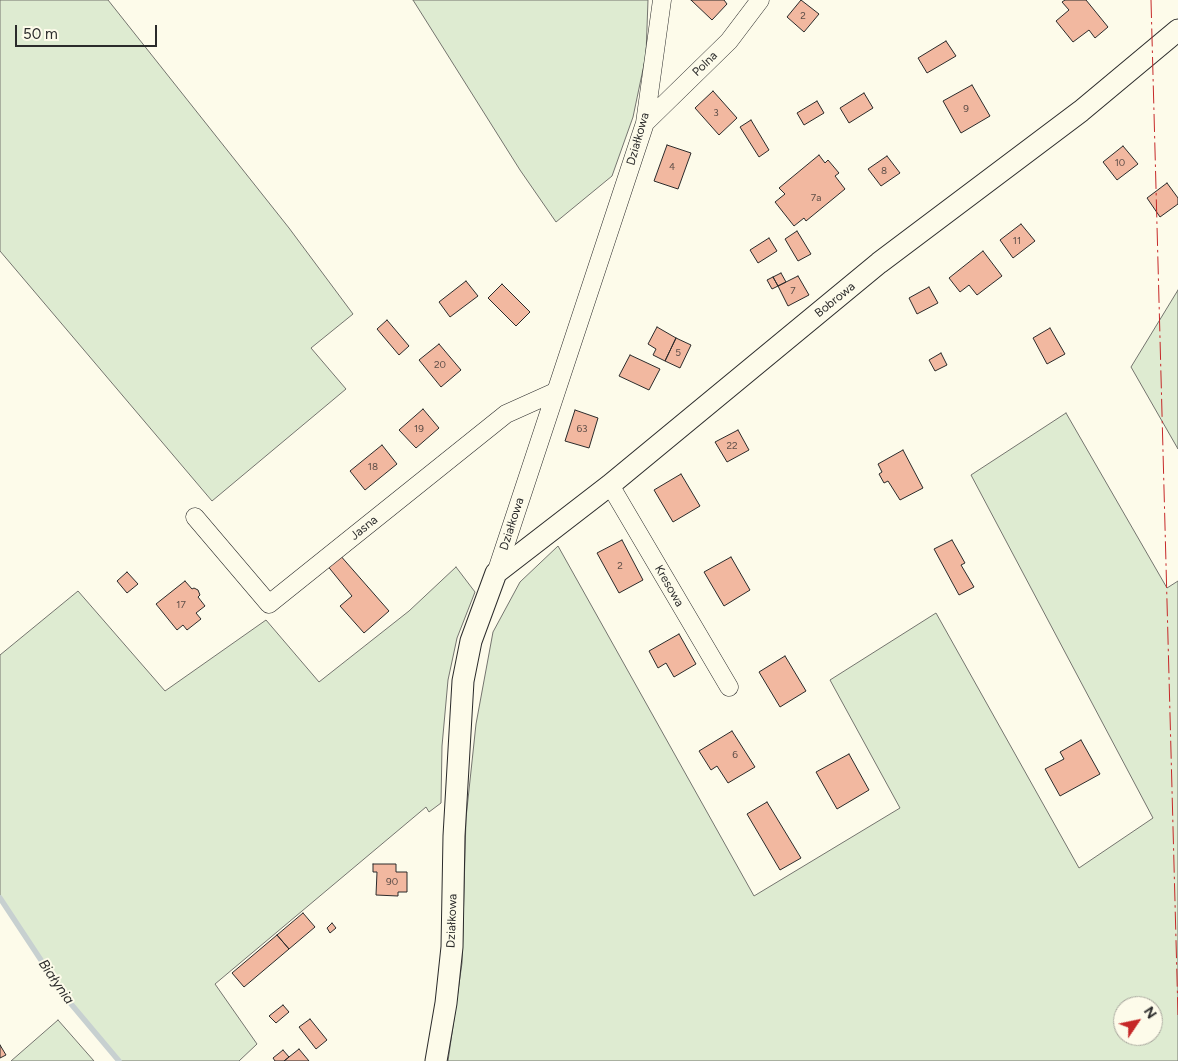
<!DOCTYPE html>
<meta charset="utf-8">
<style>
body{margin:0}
#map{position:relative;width:1178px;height:1061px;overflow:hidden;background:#fdfbea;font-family:Figtree,sans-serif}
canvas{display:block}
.north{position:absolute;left:1113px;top:996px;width:50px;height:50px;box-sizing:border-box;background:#fdfbea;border:1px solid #a9a89e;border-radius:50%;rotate:56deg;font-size:14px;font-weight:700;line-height:20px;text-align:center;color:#2b2b2b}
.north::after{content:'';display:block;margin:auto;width:18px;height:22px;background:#c62828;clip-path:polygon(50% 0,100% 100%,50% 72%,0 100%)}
.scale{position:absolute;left:15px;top:25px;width:142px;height:22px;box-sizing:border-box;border:2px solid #2b2b2b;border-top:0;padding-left:6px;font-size:15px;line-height:18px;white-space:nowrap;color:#2b2b2b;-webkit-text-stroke:4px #fdfbea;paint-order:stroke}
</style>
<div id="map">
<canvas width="1178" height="1061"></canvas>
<div class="north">N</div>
<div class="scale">50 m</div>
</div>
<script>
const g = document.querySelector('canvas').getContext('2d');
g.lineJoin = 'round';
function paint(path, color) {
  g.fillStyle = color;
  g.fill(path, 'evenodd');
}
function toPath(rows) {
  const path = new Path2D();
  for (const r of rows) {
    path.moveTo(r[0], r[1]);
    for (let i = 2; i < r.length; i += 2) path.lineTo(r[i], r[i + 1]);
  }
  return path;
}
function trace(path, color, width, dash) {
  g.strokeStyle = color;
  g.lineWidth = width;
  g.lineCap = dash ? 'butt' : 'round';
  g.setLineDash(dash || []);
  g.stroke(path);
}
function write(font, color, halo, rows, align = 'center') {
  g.font = font + ' Figtree,sans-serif';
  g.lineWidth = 4;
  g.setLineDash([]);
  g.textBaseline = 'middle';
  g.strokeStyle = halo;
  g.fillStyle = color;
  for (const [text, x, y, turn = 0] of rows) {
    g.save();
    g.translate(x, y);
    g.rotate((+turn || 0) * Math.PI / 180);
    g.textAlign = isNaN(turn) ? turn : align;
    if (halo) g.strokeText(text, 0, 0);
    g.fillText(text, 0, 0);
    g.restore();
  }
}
const green = toPath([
 [0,0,108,0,289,228,353,314,311,348,346,389,212,501,0,251,0,0],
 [413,0,648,0,646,55,633,117,612,176,556,222,520,170,413,0],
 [1178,290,1178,449,1131,367,1178,290],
 [1066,413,1167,588,1178,581,1178,1061,448,1061,462,963,466,818,476,724,493,632,520,582,558,546,754,896,900,808,830,680,936,613,1079,868,1153,818,971,475,1066,413],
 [1123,1006,1153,1006,1153,1036,1123,1036,1123,1006],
 [456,567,475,592,457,638,448,680,442,746,441,803,429,812,426,807,215,984,257,1044,239,1061,119,1061,66,998,0,898,0,655,78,591,165,691,266,620,319,682,409,611,456,567],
 [58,1020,94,1061,11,1061,58,1020]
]);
paint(green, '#deebd1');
trace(green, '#74746e', 1);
trace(toPath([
 [0,898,66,998,119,1061]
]), '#c7d0d0', 5.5);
const building = toPath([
 [691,0,724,0,727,4,712,20,691,0],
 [801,0,819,14,804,32,787,17,801,0],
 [1065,0,1086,0,1108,27,1095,38,1089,30,1073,42,1056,21,1069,10,1062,2,1065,0],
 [946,41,956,56,927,73,918,58,946,41],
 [972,85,990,116,961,133,943,101,972,85],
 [713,91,737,118,719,135,695,108,713,91],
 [864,93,873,108,849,123,840,108,864,93],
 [817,101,824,113,804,125,797,113,817,101],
 [751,120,769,150,759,157,740,127,751,120],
 [667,145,691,153,678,189,654,181,667,145],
 [1123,146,1138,164,1117,180,1103,162,1123,146],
 [819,155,825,163,828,160,839,173,835,176,845,189,806,221,804,218,794,226,775,202,785,194,779,188,819,155],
 [887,156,900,173,881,186,868,169,887,156],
 [1167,183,1178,198,1178,204,1160,217,1147,198,1167,183],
 [1021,224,1035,241,1013,258,1000,240,1021,224],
 [797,231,811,254,798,261,785,239,797,231],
 [769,238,777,251,758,263,750,250,769,238],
 [983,251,1002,276,977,295,969,285,960,292,949,278,983,251],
 [781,273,786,282,778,286,773,277,781,273],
 [798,276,809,295,788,306,778,286,798,276],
 [773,277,778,286,772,289,767,280,773,277],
 [466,281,478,296,450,317,439,302,466,281],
 [502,284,530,312,516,326,488,298,502,284],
 [929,287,938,303,917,314,909,298,929,287],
 [387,320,409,346,399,355,377,329,387,320],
 [657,327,676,338,665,361,653,355,656,349,648,344,657,327],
 [1050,328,1065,354,1047,364,1033,338,1050,328],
 [676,338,691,345,680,368,665,361,676,338],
 [439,344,461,370,441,387,419,360,439,344],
 [941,353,947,365,935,371,929,360,941,353],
 [630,355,660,369,649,390,619,376,630,355],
 [423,409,439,428,416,448,399,430,423,409],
 [575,410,598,418,589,448,565,441,575,410],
 [738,430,749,450,727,462,715,442,738,430],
 [382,445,397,464,365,490,350,471,382,445],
 [903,450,923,488,900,500,888,481,884,483,879,474,882,472,878,464,903,450],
 [681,474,700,506,673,522,654,490,681,474],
 [622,540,643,580,619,593,597,553,622,540],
 [952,540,965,563,961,565,974,587,959,595,934,549,952,540],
 [339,554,389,611,364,633,340,606,352,596,326,564,339,554],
 [731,557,750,590,724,606,704,572,731,557],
 [127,572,138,584,127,593,117,581,127,572],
 [185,581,192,589,194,588,198,590,200,595,198,597,205,606,196,613,201,619,187,630,183,625,177,630,156,604,185,581],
 [679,634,696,664,674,677,666,663,658,668,649,651,679,634],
 [785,656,806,691,780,707,759,672,785,656],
 [732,731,755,767,728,783,717,766,711,770,699,751,732,731],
 [1081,740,1100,774,1060,796,1045,769,1064,759,1060,752,1081,740],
 [849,754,869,790,837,809,816,772,849,754],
 [767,802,801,858,780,870,747,814,767,802],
 [373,864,396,864,396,872,407,872,407,892,398,892,398,896,376,895,377,872,373,872,373,864],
 [303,913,315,927,289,949,277,935,303,913],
 [332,923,336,928,330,933,327,928,332,923],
 [277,935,289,949,244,987,232,973,277,935],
 [283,1005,289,1012,276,1023,269,1016,283,1005],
 [310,1019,327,1040,316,1049,299,1027,310,1019],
 [0,1045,6,1055,0,1058,0,1045],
 [299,1049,309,1061,284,1061,299,1049],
 [283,1050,289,1057,284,1061,275,1061,273,1058,283,1050]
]);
paint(building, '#f2b8a0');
trace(building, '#2b2b2b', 1);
const minor = toPath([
 [645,123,729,41,760,0],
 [610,485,729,687],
 [195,517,269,604,506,414,555,392],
 [496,573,645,123,662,0]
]);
const tertiary = toPath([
 [436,1061,446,1003,452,947,454,836,463,681,471,641,496,573,610,485,879,263,1081,111,1178,30]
]);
trace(minor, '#2b2b2b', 19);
trace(tertiary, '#2b2b2b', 23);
trace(minor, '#fdfbea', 18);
trace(tertiary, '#fdfbea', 21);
trace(toPath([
 [1151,0,1178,1015]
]), '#c62828', 1, [18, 4, 2.5, 4]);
write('10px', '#5d4e48', null, [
 ["2",803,16],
 ["9",966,109],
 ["3",716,113],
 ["10",1120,163],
 ["4",672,167],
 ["8",884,171],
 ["7a",816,198],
 ["11",1017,241],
 ["7",793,291],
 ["5",678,353],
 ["20",440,365],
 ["19",419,429],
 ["63",582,429],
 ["22",732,446],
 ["18",373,467],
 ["2",620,566],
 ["17",181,605],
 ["6",735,755],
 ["90",392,882]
]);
write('12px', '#2b2b2b', '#fdfbea', [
 ["Polna",705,64,-44],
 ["Działkowa",638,139,-74],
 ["Bobrowa",835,300,-39],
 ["Działkowa",512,524,-72],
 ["Jasna",364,528,-39],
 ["Kresowa",669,586,60],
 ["Działkowa",452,921,-88]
]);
write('italic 14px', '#2b2b2b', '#fdfbea', [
 ["Białynia",56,982,55]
]);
</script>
